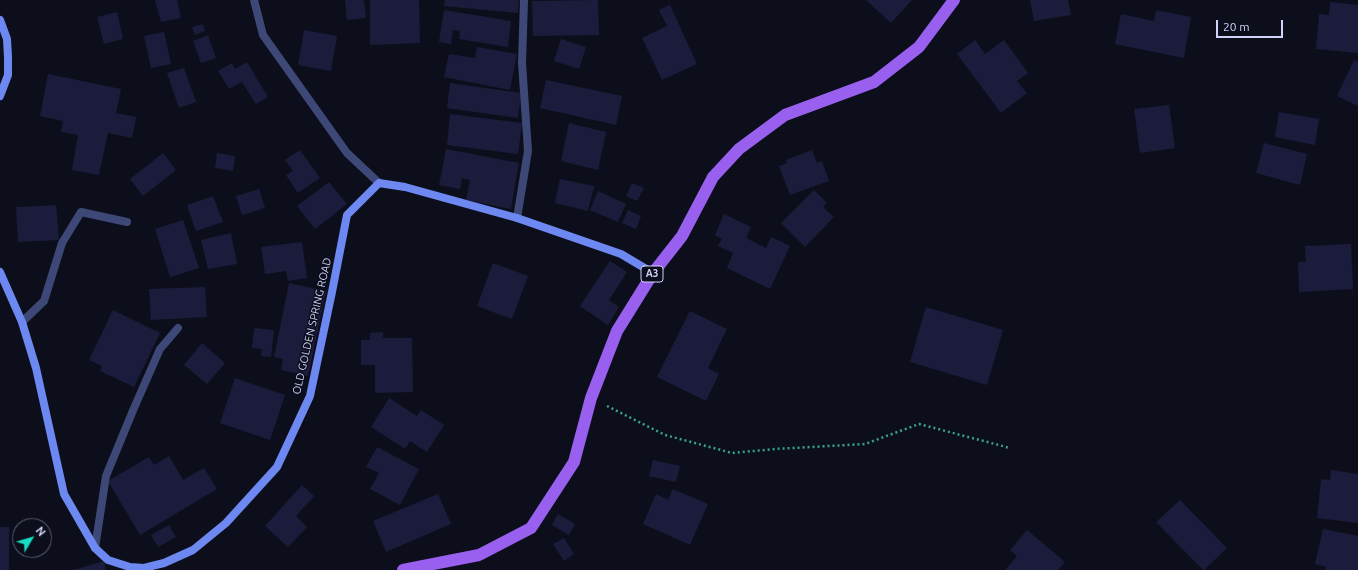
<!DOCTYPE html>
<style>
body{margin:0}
#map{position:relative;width:1358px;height:570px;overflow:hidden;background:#0d0e1c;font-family:Ubuntu,sans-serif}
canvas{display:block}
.north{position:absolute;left:12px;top:518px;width:40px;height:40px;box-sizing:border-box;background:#0d0e1c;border:1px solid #5a5d75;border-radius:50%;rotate:52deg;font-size:11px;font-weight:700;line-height:16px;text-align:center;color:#ced3fa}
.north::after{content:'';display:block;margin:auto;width:14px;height:18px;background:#16dec5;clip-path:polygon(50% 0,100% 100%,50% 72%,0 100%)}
.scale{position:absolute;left:1216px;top:20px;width:67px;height:18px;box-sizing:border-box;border:2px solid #ced3fa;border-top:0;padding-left:5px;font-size:12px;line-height:14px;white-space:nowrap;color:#ced3fa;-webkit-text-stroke:3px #0d0e1c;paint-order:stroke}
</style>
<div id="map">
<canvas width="1358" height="570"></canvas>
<div class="north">N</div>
<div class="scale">20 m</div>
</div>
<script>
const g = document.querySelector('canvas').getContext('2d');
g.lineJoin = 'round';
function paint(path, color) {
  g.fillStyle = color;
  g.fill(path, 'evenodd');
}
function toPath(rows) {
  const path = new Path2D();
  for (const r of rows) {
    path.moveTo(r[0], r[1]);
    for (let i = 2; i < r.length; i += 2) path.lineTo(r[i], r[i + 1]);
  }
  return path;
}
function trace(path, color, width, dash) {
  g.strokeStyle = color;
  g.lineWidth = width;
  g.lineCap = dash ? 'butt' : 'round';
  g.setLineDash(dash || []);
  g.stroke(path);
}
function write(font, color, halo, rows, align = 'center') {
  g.font = font + ' Ubuntu,sans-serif';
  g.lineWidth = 3;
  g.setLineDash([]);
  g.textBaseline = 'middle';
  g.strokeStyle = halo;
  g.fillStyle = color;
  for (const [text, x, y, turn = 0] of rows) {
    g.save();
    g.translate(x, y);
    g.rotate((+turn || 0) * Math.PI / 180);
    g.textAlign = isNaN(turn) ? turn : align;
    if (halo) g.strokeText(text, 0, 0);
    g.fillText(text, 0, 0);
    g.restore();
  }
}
paint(toPath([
 [155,0,177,0,181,18,161,22],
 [345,0,364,0,366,18,347,20],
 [370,0,419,0,420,43,370,45],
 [445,0,519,0,518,13,444,6],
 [598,0,599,35,533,36,532,1],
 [866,0,912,0,891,23],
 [1030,0,1068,0,1071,15,1034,21],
 [1330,2,1358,5,1358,53,1316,49,1319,14,1329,15],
 [670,5,697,64,662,80,642,38,667,26,659,10],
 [444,10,511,21,508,47,459,39,460,31,453,30,451,44,439,42],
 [1156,10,1191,17,1184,58,1115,44,1121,14,1154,21],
 [117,12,123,39,104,44,97,17],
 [203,24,205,31,195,35,192,27],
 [304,30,337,36,331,71,298,65],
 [164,32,171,64,151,68,144,36],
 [208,35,216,58,201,63,193,41],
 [561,39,586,47,579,69,554,61],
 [975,40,985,54,1004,40,1028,73,1017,81,1027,93,1001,113,957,54],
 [477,47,517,54,510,90,444,77,449,54,475,58],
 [1354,60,1358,62,1358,106,1337,96],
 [247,62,268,97,256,104,242,82,229,89,218,71,232,63,235,69],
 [184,68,196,102,179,108,167,73],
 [48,74,121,89,116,113,136,117,132,138,108,133,99,175,72,170,78,135,61,132,63,121,40,116],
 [546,80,622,96,616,125,540,108],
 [450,83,521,93,518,118,447,108],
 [1169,105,1175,148,1140,153,1134,109],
 [1279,112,1319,119,1315,145,1275,137],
 [450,114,522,123,518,154,447,145],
 [569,123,606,132,598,170,561,161],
 [1264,143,1307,154,1300,185,1256,173],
 [446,149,519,163,511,209,466,200,470,180,462,178,460,189,439,185],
 [300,150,320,178,298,193,286,175,293,171,285,160],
 [812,150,817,163,822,161,829,181,790,195,779,166,787,163,786,160],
 [163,153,176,170,143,196,130,179],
 [217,153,235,156,233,171,215,168],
 [560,179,594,186,588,211,555,203],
 [329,182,347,204,315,229,297,206],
 [632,183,644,188,637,201,626,196],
 [259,189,265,208,242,215,236,196],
 [814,190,827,203,823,207,834,217,805,247,781,223],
 [598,191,626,204,618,222,590,210],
 [213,196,223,222,196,231,187,205],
 [56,205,59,240,18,242,16,207],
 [628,210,641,216,636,229,622,223],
 [724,214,751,227,746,238,766,248,771,237,790,246,770,289,727,268,733,253,718,246,722,239,715,235],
 [183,220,199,268,170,277,155,229],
 [231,233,237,264,208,269,201,240],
 [302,242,307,278,288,281,286,271,265,274,261,247],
 [1351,244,1353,289,1299,292,1298,262,1306,262,1305,246],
 [610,261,627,272,609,300,619,307,608,325,580,306],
 [493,263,528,276,512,319,477,306],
 [289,283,326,291,308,376,281,370,283,359,274,357],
 [205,287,207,317,151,320,149,289],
 [926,307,1003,330,987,385,910,362],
 [113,310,160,333,134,387,100,371,102,366,89,360],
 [690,311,727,329,708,368,719,374,706,401,657,377],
 [254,328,274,330,271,357,261,356,262,349,252,348],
 [383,332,383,338,412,338,413,392,375,393,375,365,361,365,361,340,370,340,370,333],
 [202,343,225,363,207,384,184,365],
 [235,378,285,395,270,440,220,423],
 [389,398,417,416,421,410,444,425,427,452,410,441,405,449,371,427],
 [377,447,419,469,400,505,370,489,379,473,366,467],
 [169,456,183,480,204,468,217,489,140,535,108,481,149,457,154,465],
 [653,460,680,466,676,482,649,476],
 [1331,470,1358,474,1358,523,1317,518,1321,479,1330,480],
 [302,485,314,496,296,516,307,527,288,547,265,526],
 [673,489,708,504,690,545,643,524,656,494,668,500],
 [438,494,451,524,386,552,373,521],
 [1180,500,1227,548,1204,570,1203,570,1156,522],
 [558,514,575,524,569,535,552,525],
 [169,525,176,537,158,547,151,535],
 [0,527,9,527,9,570,0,570],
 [1323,529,1358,536,1358,570,1325,570,1326,567,1315,564],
 [1027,530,1065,562,1058,570,1005,570,1017,556,1010,550],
 [564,538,574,554,564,561,553,544],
 [104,561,106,570,74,570]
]), '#1b1c3b');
trace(toPath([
 [607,406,665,435,732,453,775,449,865,444,919,424,1010,448]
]), '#39a385', 2.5, [2, 3]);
trace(toPath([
 [254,0,263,35,347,153,379,183],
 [517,218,528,151,522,63,524,0],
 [22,322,44,301,62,243,81,212,127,222],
 [95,548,106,476,134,408,160,349,178,328]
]), '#3d4877', 8);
trace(toPath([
 [0,20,7,39,8,57,8,75,0,96],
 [0,272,22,322,36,368,64,494,95,548,108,560,130,567,144,568,164,563,193,550,226,523,277,467,310,396,332,292,347,215,379,183,405,187,517,218,621,254,653,273]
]), '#6e88f1', 8);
trace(toPath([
 [403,570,479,555,531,528,574,462,591,398,617,331,653,273,682,236,713,177,739,149,785,115,874,82,919,47,954,0]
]), '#9960ef', 12);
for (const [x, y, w] of [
 [652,274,22]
]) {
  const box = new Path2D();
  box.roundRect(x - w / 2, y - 8, w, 16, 3);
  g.fillStyle = '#0d0e1c';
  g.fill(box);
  trace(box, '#ced3fa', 1);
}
write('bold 10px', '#ced3fa', null, [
 ["A3",652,274]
]);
write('11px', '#ced3fa', '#0d0e1c', [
 ["OLD GOLDEN SPRING ROAD",312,326,-77]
]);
</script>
